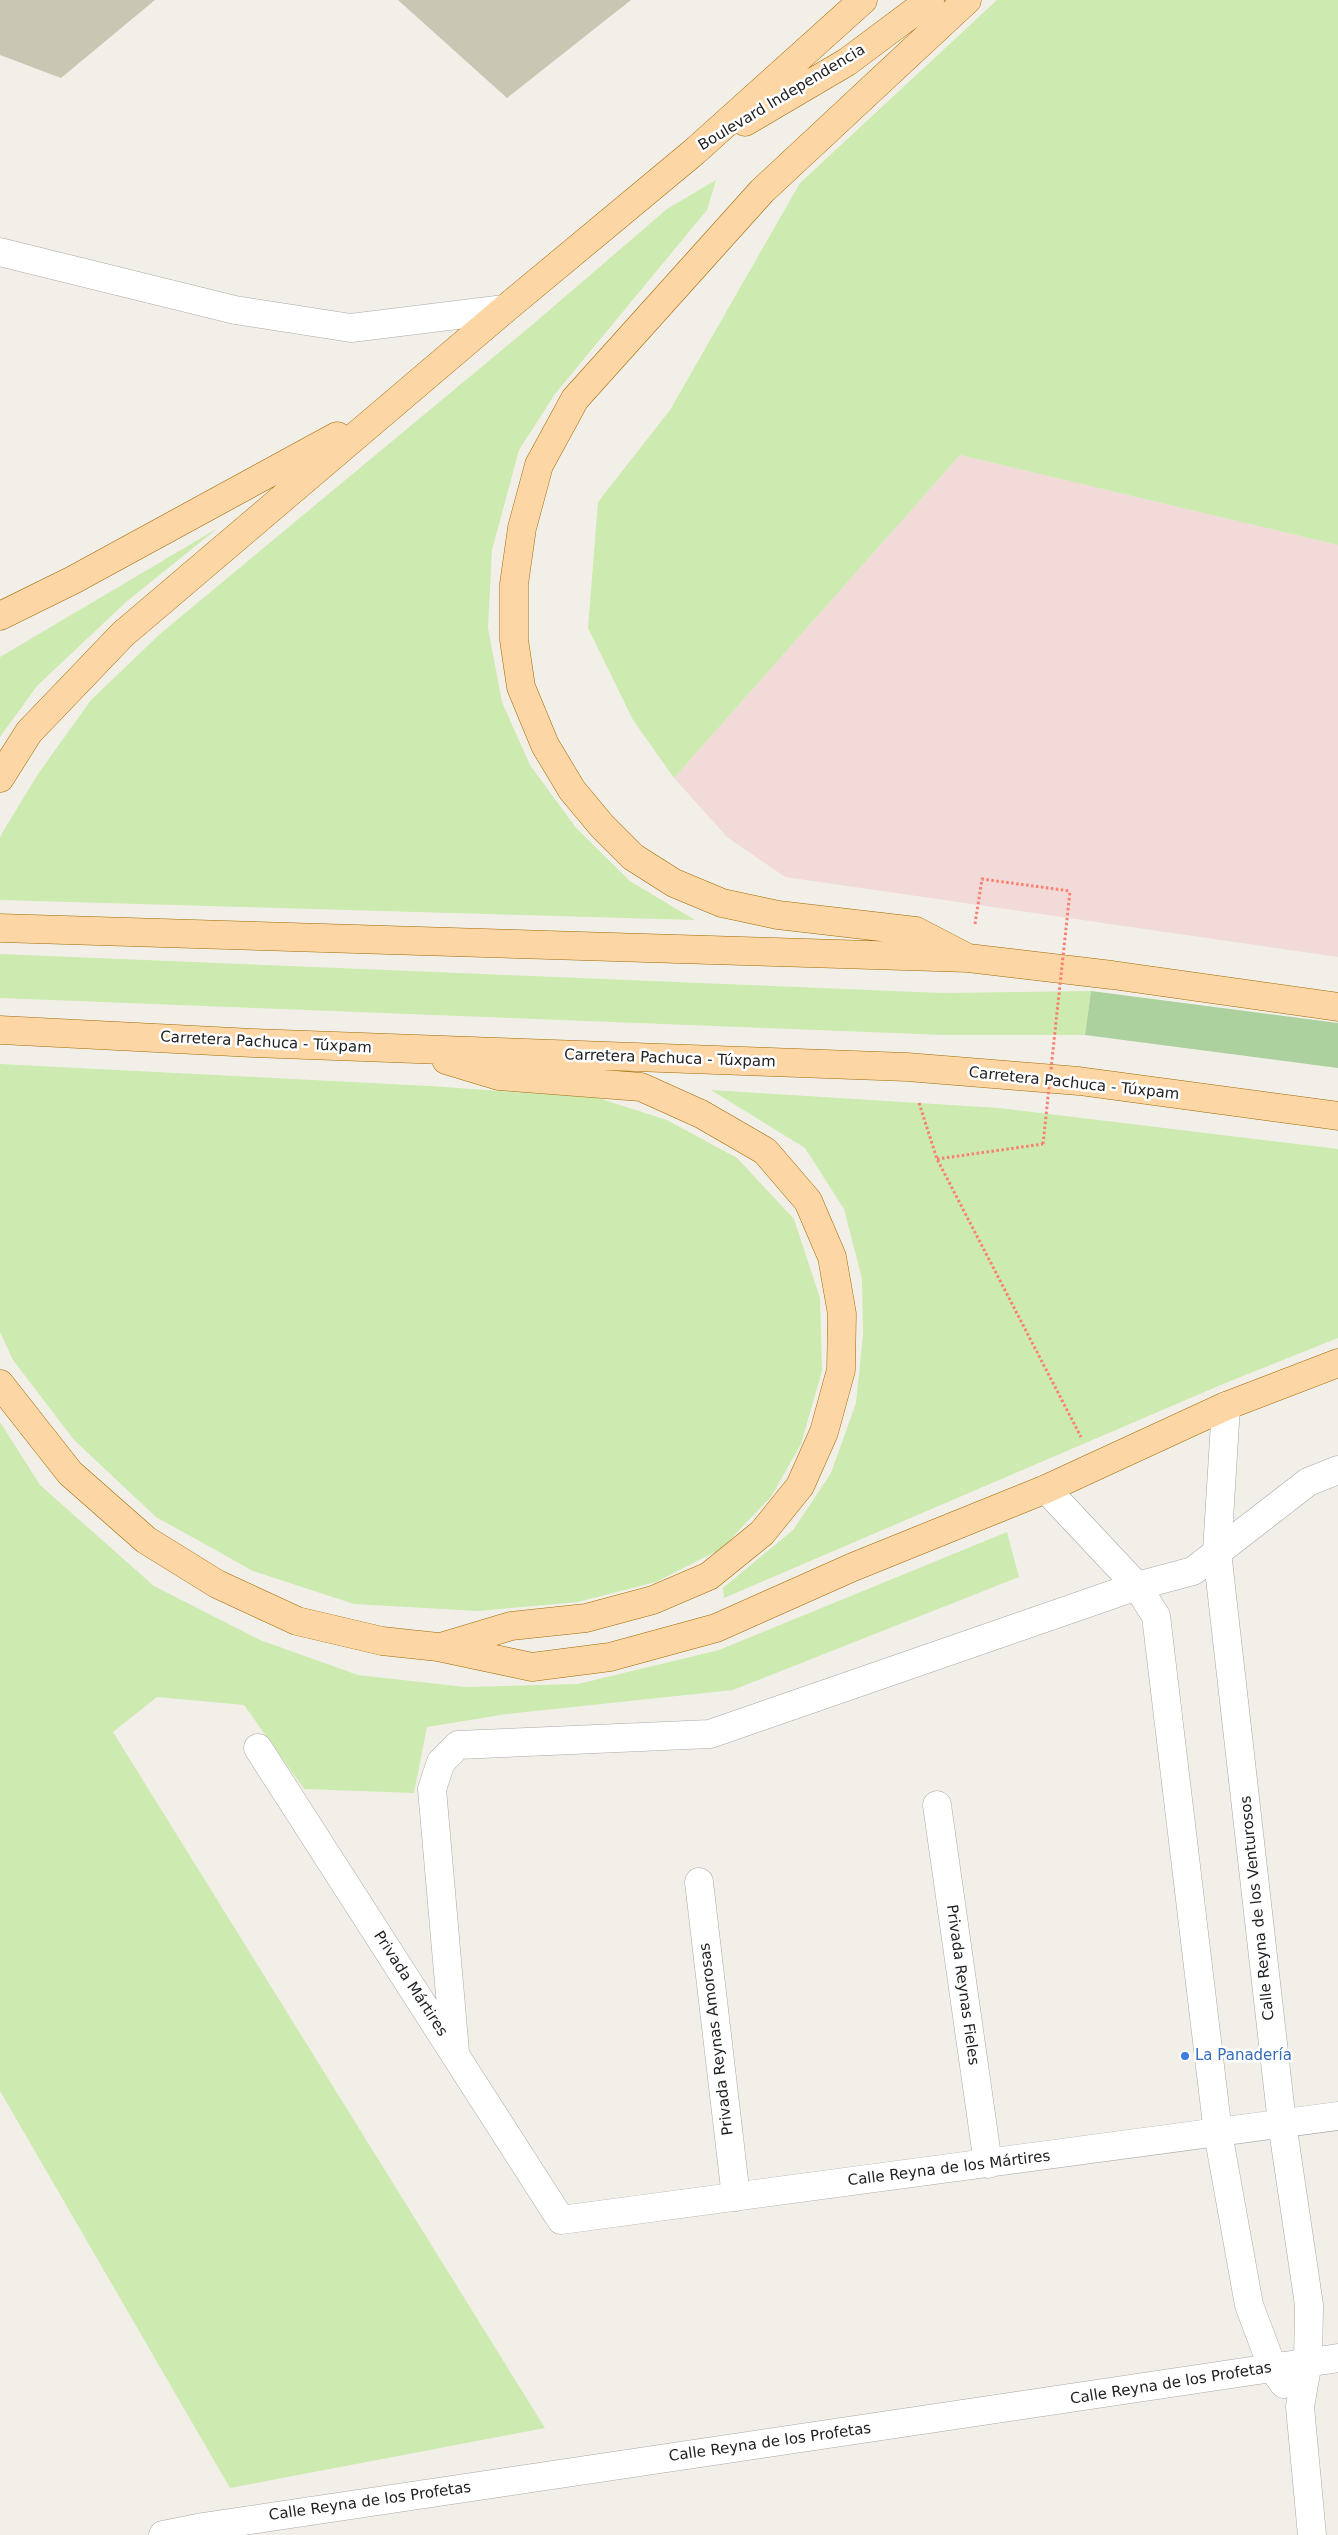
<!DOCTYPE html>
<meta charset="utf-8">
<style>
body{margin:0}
canvas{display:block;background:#f2efe9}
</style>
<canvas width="1338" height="2535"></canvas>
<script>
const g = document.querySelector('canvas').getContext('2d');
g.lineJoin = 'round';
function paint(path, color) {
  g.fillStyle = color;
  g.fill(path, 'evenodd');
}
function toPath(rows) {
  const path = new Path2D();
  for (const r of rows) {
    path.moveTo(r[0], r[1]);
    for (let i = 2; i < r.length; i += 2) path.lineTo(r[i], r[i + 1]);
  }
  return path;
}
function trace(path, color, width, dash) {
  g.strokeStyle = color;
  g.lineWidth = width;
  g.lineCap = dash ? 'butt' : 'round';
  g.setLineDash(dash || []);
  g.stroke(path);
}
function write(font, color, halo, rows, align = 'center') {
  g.font = font + ' "DejaVu Sans",sans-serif';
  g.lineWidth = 5;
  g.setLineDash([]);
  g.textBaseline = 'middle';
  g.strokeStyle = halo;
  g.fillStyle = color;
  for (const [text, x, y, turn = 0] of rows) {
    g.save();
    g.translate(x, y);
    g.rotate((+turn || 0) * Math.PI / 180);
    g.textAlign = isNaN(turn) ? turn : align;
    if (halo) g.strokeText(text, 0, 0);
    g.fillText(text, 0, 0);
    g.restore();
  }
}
paint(toPath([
 [960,455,1338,545,1338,957,785,877,727,837,674,778]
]), '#f2dad9');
paint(toPath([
 [0,0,155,0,61,78,0,55],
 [398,0,631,0,507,98]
]), '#c7c7b4');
paint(toPath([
 [997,0,1338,0,1338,545,960,455,674,778,633,720,588,628,598,502,670,410,800,183],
 [716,180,707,210,555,394,519,450,492,550,488,628,502,702,530,765,576,828,630,881,695,920,0,900,0,838,2,833,38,774,91,700,160,634,532,325,667,209],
 [218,528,126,602,37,686,0,737,0,657],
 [0,954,942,993,1091,991,1085,1035,944,1035,0,998],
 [0,1064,430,1086,598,1098,667,1120,737,1158,794,1219,820,1298,822,1371,801,1444,771,1497,721,1549,656,1582,578,1602,478,1611,354,1604,253,1571,156,1517,74,1440,13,1360,0,1332],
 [711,1090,999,1108,1338,1149,1338,1338,1223,1384,724,1598,723,1588,793,1530,831,1473,856,1403,863,1335,862,1279,844,1209,805,1148],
 [0,1422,40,1485,154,1586,260,1640,358,1675,465,1687,578,1684,719,1650,1007,1532,1019,1577,733,1690,507,1714,427,1727,414,1793,304,1789,244,1705,157,1697,113,1732,545,2428,230,2488,0,2091]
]), '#cdebb0');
paint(toPath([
 [1091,991,1338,1023,1338,1068,1085,1035]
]), '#add19e');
const minor = toPath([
 [0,252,235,310,351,328,505,309],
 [1226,1406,1217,1552,1282,2123,1309,2305,1308,2361,1300,2407,1312,2535],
 [1046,1489,1137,1586,1156,1616,1218,2133,1249,2305,1273,2369,1284,2384],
 [258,1748,561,2220,1338,2116],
 [937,1805,988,2164],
 [699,1882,736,2197],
 [455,2052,432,1789,441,1762,458,1745,710,1734,1137,1586,1193,1571,1308,1482,1338,1470],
 [163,2535,203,2527,1338,2358]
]);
const major = toPath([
 [967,0,762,191,575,399,539,465,522,528,514,584,514,640,521,687,545,745,572,790,602,826,633,857,674,883,722,903,778,915,916,931,968,958],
 [745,122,847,62,930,0],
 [0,616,73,580,337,436],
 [0,778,29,732,123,634,505,309,694,152,863,0],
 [0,928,968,958,1112,975,1338,1007],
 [0,1030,253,1043,907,1067,1079,1081,1338,1116],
 [0,1384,70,1473,146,1540,217,1584,297,1621,382,1641,438,1647,532,1667,610,1657,716,1628,853,1567,1046,1489,1226,1406,1338,1363],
 [441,1647,511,1626,586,1618,653,1600,709,1576,762,1533,800,1486,824,1432,841,1370,842,1314,832,1257,808,1201,765,1151,701,1114,641,1087,499,1076,446,1060]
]);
trace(minor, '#a9a9a9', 29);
trace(major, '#a06b00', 29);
trace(toPath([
 [975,924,982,879,1070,891],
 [919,1103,937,1159,1081,1437],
 [937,1159,1043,1144]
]), '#fa8072', 3, [2.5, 2.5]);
trace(minor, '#fff', 28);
trace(major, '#fcd6a4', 28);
trace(toPath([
 [1043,1144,1070,891]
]), '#fa8072', 3, [2.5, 2.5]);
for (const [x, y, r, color] of [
 [1185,2056,5,"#3f7fe0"]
]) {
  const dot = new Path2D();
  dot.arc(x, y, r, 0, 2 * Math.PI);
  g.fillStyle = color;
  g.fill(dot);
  trace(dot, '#fff', 2);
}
write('15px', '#222', '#fff', [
 ["Boulevard Independencia",782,98,-31],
 ["Carretera Pachuca - Túxpam",266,1043,3],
 ["Carretera Pachuca - Túxpam",670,1059,2],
 ["Carretera Pachuca - Túxpam",1074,1084,6],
 ["Calle Reyna de los Venturosos",1258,1908,-96],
 ["Privada Mártires",410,1984,57],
 ["Privada Reynas Fieles",962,1985,82],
 ["Privada Reynas Amorosas",717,2039,-97],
 ["Calle Reyna de los Mártires",949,2169,-7],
 ["Calle Reyna de los Profetas",1171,2384,-9],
 ["Calle Reyna de los Profetas",770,2443,-8],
 ["Calle Reyna de los Profetas",370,2502,-8]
]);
write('15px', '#366cbe', '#fff', [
 ["La Panadería",1195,2056]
], 'left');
</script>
